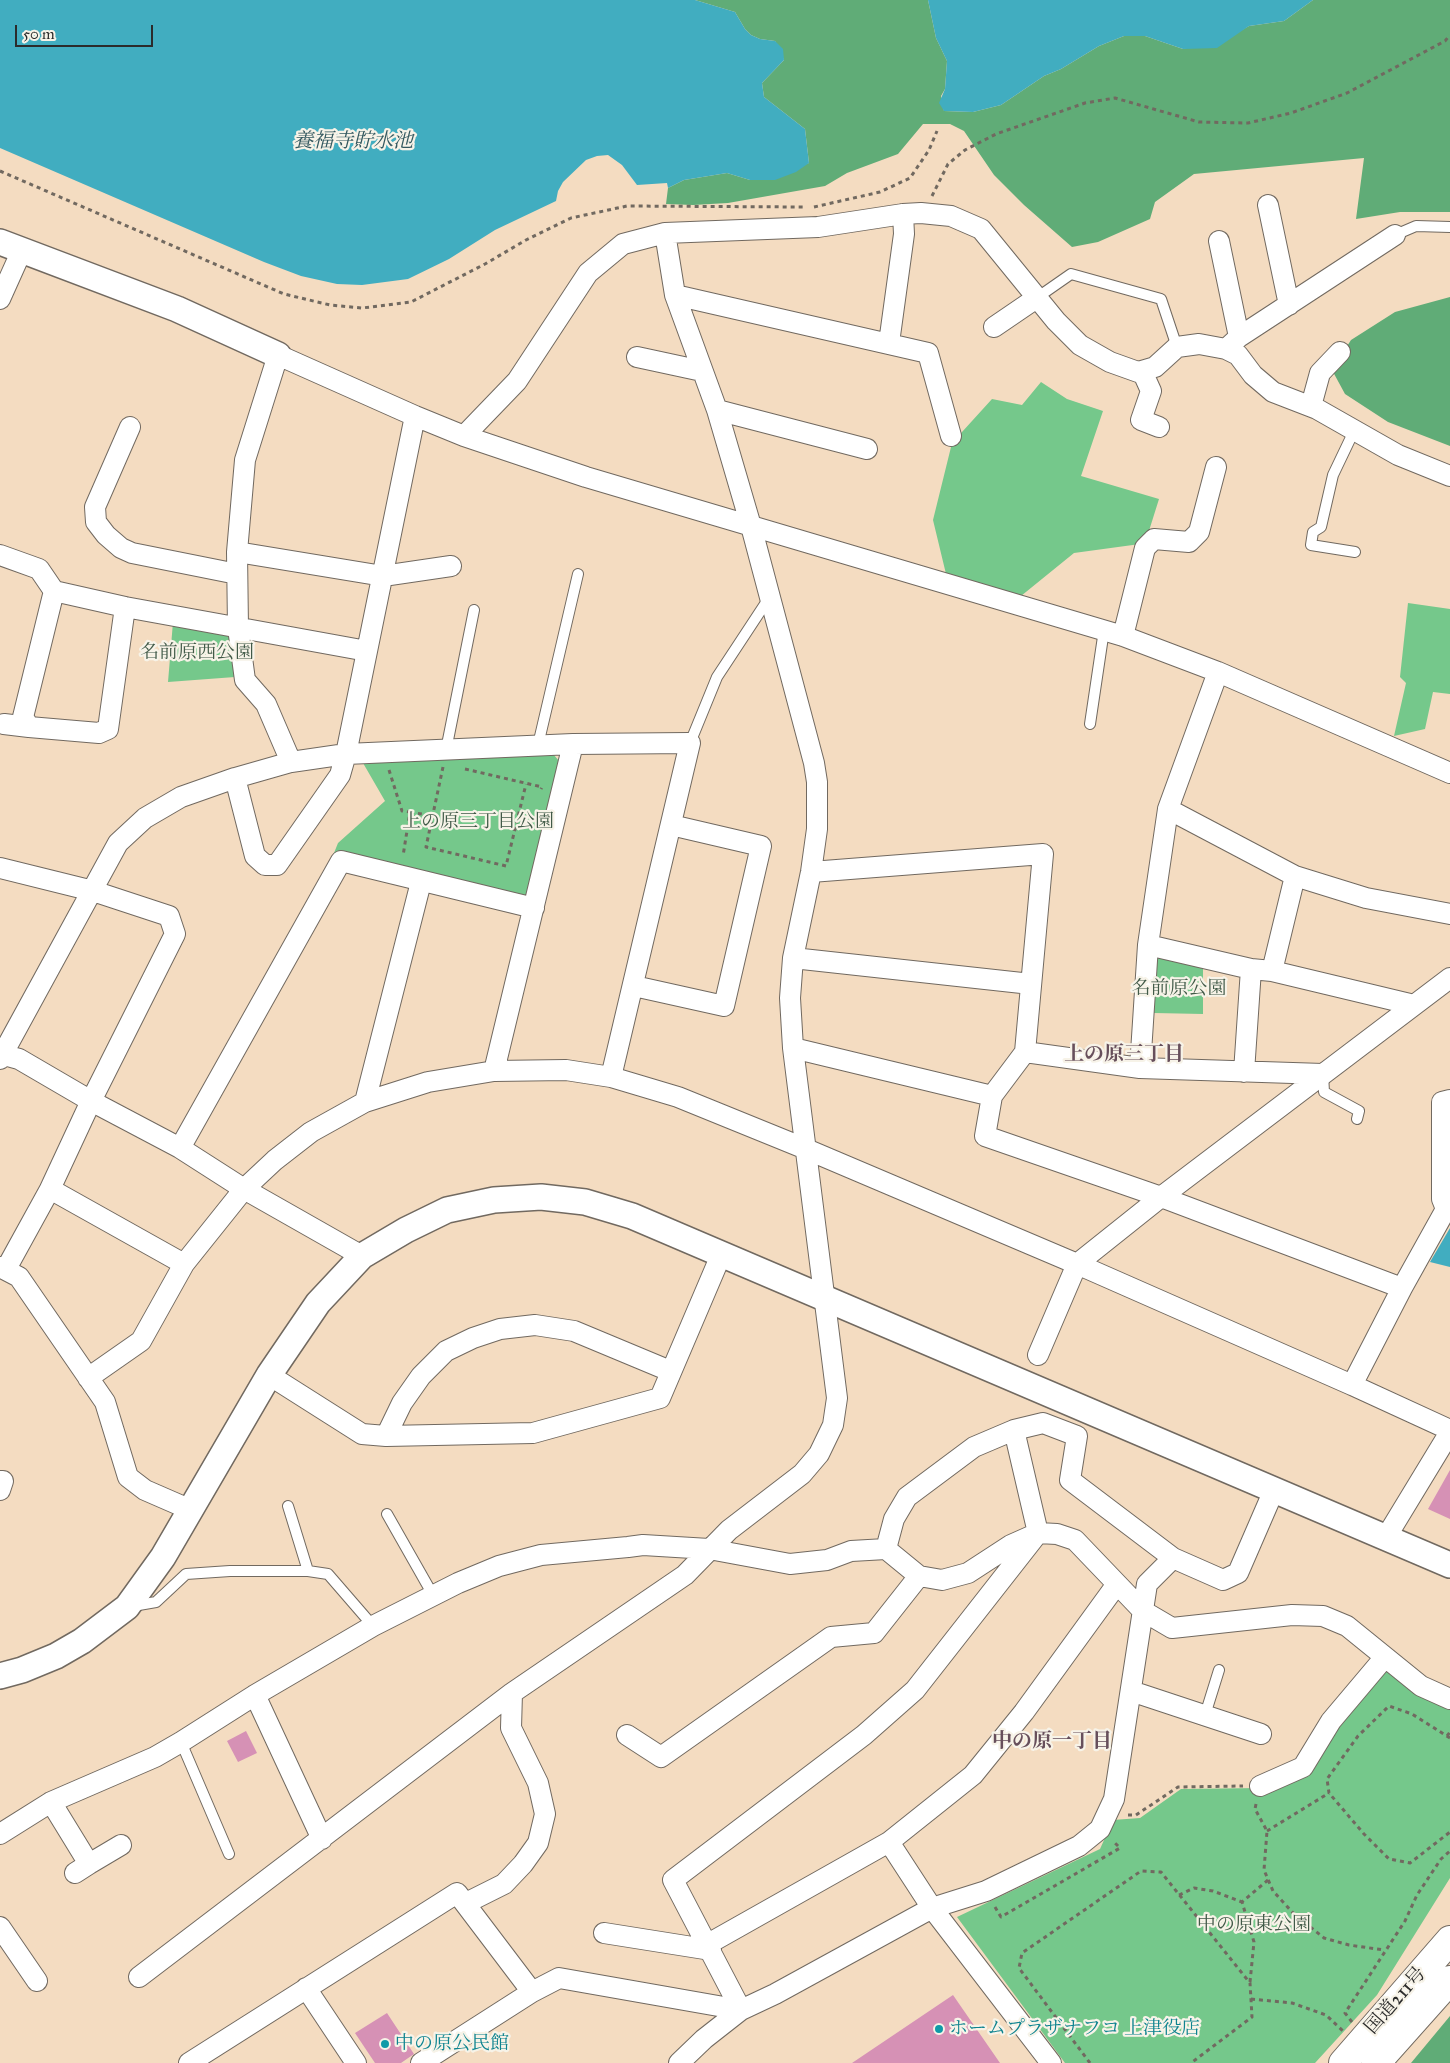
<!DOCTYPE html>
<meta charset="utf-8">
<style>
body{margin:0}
#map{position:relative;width:1450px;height:2063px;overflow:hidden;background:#f4dcc1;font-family:"IM FELL Great Primer",serif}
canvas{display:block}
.scale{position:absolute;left:15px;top:25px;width:138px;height:22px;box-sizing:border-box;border:2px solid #2b2b2b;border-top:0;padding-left:6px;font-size:15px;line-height:18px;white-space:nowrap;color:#2b2b2b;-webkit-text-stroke:4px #f7f3e8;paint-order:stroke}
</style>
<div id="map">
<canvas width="1450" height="2063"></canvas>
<div class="scale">50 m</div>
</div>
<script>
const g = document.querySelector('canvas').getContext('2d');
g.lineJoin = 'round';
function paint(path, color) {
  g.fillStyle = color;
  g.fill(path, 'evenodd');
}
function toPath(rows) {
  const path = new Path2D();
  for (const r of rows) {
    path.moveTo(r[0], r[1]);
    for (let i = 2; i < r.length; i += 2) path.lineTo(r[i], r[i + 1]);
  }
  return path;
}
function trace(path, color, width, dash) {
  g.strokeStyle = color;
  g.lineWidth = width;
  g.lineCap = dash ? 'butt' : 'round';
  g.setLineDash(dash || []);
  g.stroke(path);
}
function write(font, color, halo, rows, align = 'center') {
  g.font = font + ' "IM FELL Great Primer","Noto Serif JP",serif';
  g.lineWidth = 4.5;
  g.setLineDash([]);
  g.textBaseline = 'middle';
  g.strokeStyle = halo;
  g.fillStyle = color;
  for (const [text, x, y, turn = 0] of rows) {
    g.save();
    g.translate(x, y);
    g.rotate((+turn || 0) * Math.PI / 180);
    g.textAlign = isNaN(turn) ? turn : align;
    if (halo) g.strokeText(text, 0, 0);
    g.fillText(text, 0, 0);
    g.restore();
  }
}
paint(toPath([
 [1041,382,1067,399,1103,411,1081,476,1159,499,1148,534,1140,544,1074,553,1021,596,946,574,933,520,952,443,992,399,1022,405],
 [1408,603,1450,609,1450,694,1433,692,1425,729,1394,736,1406,683,1400,677],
 [173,622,232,632,235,677,168,682],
 [553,754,560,762,526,899,334,853,338,843,385,801,363,763],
 [1156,956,1203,965,1203,1014,1154,1013],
 [1385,1664,1450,1706,1450,1878,1377,1995,1315,2063,1065,2063,957,1917,1100,1849,1113,1820,1140,1818,1181,1789,1261,1788,1306,1770]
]), '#75c88b');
paint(toPath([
 [695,0,928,0,936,38,947,61,945,89,941,96,944,111,973,112,1001,105,1044,76,1061,69,1099,46,1124,36,1145,36,1183,49,1240,31,1249,26,1284,21,1313,0,1450,0,1450,212,1400,212,1356,219,1364,158,1194,174,1155,202,1150,219,1098,242,1072,247,1024,205,994,175,964,131,950,124,923,124,898,154,847,173,825,186,728,203,693,205,666,204,668,188,684,180,727,173,750,180,809,163,805,129,764,97,762,83,784,60,775,41,760,39,751,35,745,29,735,12],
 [1450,297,1450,446,1388,422,1345,394,1332,370,1351,340,1395,312],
 [1450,2016,1450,2063,1411,2063]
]), '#60ac77');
paint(toPath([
 [0,0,695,0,735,12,745,29,751,35,760,39,775,41,783,49,784,60,762,83,764,97,805,129,809,163,796,172,775,180,750,180,727,173,684,180,668,188,667,183,637,185,622,165,608,155,597,156,586,160,563,182,558,191,556,201,495,230,449,259,408,279,362,285,337,284,301,276,264,262,0,148],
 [928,0,1313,0,1284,21,1249,26,1217,48,1183,49,1145,36,1124,36,1099,46,1061,69,1044,76,1001,105,973,112,944,111,939,103,945,89,947,61,936,38],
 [1450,1228,1450,1267,1430,1262]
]), '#41adc0');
paint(toPath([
 [1450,1470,1450,1519,1428,1509],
 [246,1731,257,1753,238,1762,227,1741],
 [953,1995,1000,2063,852,2063],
 [387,2013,414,2054,401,2063,375,2063,355,2033]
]), '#d691b5');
const service = toPath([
 [1395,235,1416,226,1450,227],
 [1038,297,1071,274,1161,299,1177,347],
 [1354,431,1333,475,1321,527,1313,532,1311,545,1355,552],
 [1090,724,1104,630],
 [690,743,717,677,769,598],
 [538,745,578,574],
 [446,750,474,610],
 [1323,1074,1324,1092,1359,1111,1357,1119],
 [288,1506,308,1571],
 [387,1514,433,1595],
 [133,1606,156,1602,186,1574,230,1571,308,1571,328,1574,373,1626],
 [1205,1715,1219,1670],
 [181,1742,229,1854]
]);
const minor = toPath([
 [1268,205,1289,305],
 [1219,241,1239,337],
 [675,295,928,353,951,436],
 [0,299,22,250],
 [994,327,1038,297],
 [889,343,904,234,903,214],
 [1226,349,1239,337,1395,235],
 [637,357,702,371],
 [1142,371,1151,391,1141,420,1159,427],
 [1311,406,1320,373,1340,352],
 [717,410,867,449],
 [415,416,346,754,573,744,690,743,611,1077],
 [130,427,95,507,96,522,106,535,121,548,132,553,237,574],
 [464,436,517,381,588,273,623,244,665,233,818,227,903,214,921,213,951,216,981,229,1056,321,1080,345,1110,362,1138,372,1155,367,1177,347,1199,344,1226,349,1238,355,1253,375,1273,392,1317,409,1398,455,1450,476],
 [237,552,383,576,451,566],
 [0,555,39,569,54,591,125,607,367,651],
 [54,591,23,717,29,727,99,733,108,729,125,607],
 [1123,636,1145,548,1154,539,1189,542,1199,532,1216,467],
 [4,724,29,727],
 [291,762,266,704,245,680,238,628,237,552,245,460,278,355,415,416,464,436,586,477,1123,636,1218,672,1450,773],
 [1168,809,1295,876,1366,898,1450,914],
 [0,868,93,891,169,916,175,934,91,1101,50,1189,184,1264],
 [811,872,1043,854,1025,1052,992,1096,985,1136,1161,1197,1402,1288,1352,1385,1450,1430],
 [1148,945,1251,969,1272,971,1414,1005],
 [793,958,1031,984],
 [1272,971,1295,876],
 [634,986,724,1006,761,846,671,825],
 [793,1048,992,1096],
 [1025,1052,1140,1068,1323,1074],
 [0,1054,19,1059,91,1101,180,1148,244,1189,362,1256],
 [0,1059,118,843,145,818,181,797,235,778,291,762,346,754,340,775,277,865,265,865,255,856,235,778],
 [1140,1068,1148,945,1168,809,1218,672],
 [494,1071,573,744],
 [1244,1072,1251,969],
 [365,1102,421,882],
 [180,1148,341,861,534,908],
 [1446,1209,1442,1199,1442,1102,1450,1100],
 [0,1267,19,1277,105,1402,128,1477,145,1490,191,1510],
 [6,1269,50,1189],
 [1402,1288,1446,1209],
 [1038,1355,1077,1264,1352,1385],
 [269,1375,362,1434,386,1436,533,1433,660,1398,721,1255],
 [88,1378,141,1341,184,1264,244,1189,275,1160,311,1132,365,1102,428,1082,494,1071,566,1070,611,1077,678,1097,806,1149,1077,1264,1161,1197,1450,978],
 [386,1436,402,1403,421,1376,446,1351,473,1338,500,1329,535,1325,574,1331,670,1371],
 [0,1481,3,1481,0,1490],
 [1385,1539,1450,1432],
 [886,1549,894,1519,907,1497,974,1447,1014,1430,1043,1423,1077,1436,1070,1480,1173,1558,1223,1580,1238,1573,1274,1490],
 [1131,1691,1261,1734],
 [255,1695,322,1839],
 [627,1735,661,1757,831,1637,874,1633,919,1576],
 [1260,1786,1303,1767,1331,1721,1385,1657],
 [51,1802,89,1864,75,1873],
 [0,1834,51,1802,155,1757,181,1742,255,1695,373,1626,458,1583,499,1566,541,1555,628,1547,643,1545,709,1549,790,1564,827,1560,851,1551,886,1549,919,1576,942,1580,968,1573,1011,1545,1038,1533,1057,1534,1075,1540,1143,1611,1172,1628,1292,1615,1323,1616,1347,1626,1421,1686,1450,1699],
 [889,1842,932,1908,1051,2063],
 [89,1864,121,1845],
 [466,1903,504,1884,523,1864,538,1843,545,1814,538,1783,511,1728,512,1693],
 [0,1927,37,1981],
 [604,1933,711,1950],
 [708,1944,889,1842,973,1775,1024,1712,1117,1584],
 [139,1977,512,1693,685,1575,729,1530,802,1474,819,1454,833,1425,837,1398,793,1048,790,998,793,958,811,872,817,829,817,782,814,763,751,526,717,410,675,295,665,233],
 [306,1988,356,2063],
 [741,2010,673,1880,864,1735,915,1690,1038,1533,1014,1430],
 [189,2063,457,1893,532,1992],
 [421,2063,532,1992,559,1978,741,2010],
 [679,2063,704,2039,741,2010,775,1994,932,1908,986,1891,1079,1846,1100,1829,1114,1799,1147,1584,1173,1558]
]);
const tertiary = toPath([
 [0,242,177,309,278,355],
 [0,1676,22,1670,56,1656,82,1641,127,1607,163,1557,269,1375,318,1303,362,1256,406,1230,447,1210,494,1200,541,1197,585,1202,632,1216,1450,1565]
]);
const trunk = toPath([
 [1343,2063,1450,1940],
 [1376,2063,1450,1980]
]);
trace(service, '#716960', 12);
trace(minor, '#716960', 22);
trace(tertiary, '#716960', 28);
trace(trunk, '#716960', 30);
trace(toPath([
 [0,171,284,294,330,305,362,308,411,302,485,264,526,240,571,218,627,206,803,207],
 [932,196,948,164,965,150,996,134,1085,103,1115,98,1199,122,1248,123,1291,113,1347,93,1445,41,1450,35],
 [814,207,880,192,910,178,929,150,937,131],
 [443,767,426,847,506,866,526,784],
 [465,769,542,787,541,789],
 [389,770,402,811,410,812,403,856],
 [410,812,433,816],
 [1447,1736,1450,1732],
 [1450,1738,1412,1714,1389,1706,1358,1736,1327,1779,1329,1793,1364,1834,1389,1859,1410,1863,1450,1832],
 [1256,1804,1255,1809,1267,1831,1264,1870,1273,1891,1294,1914,1324,1938,1349,1945,1384,1950],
 [1128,1815,1136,1815,1178,1787,1243,1786],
 [1267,1831,1329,1793],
 [1179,1895,1194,1888,1213,1891,1242,1902],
 [995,1907,1001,1917,1120,1848,1113,1841],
 [1250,1982,1254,1942,1242,1902,1268,1880],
 [1251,1999,1292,2003,1326,2015,1343,2031],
 [1352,2022,1345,2013,1405,1921,1417,1895,1441,1859,1450,1851],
 [1090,2063,1019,1968,1022,1953,1141,1871,1161,1872,1250,1983,1252,2017,1191,2063]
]), '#716960', 3, [4, 4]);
trace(service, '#fff', 10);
trace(minor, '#fff', 20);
trace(tertiary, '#fff', 25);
trace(trunk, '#fff', 28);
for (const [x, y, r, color] of [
 [939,2029,5,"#0f9aa8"],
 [385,2044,5,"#0f9aa8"]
]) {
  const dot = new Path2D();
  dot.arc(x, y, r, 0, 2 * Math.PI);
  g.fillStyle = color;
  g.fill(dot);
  trace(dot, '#f7f3e8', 2);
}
write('19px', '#415a48', '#f7f3e8', [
 ["名前原西公園",197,653],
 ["上の原三丁目公園",478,822],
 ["名前原公園",1179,989],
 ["中の原東公園",1254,1925]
]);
write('19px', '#2b2b2b', '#f7f3e8', [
 ["国道211号",1396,2001,-49]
]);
write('19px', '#0d838f', '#f7f3e8', [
 ["ホームプラザナフコ 上津役店",949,2029],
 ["中の原公民館",395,2044]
], 'left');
write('italic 20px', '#33585f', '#f7f3e8', [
 ["養福寺貯水池",353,142]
]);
write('bold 20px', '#674f5b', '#f7f3e8', [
 ["上の原三丁目",1124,1055],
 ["中の原一丁目",1052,1742]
]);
</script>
